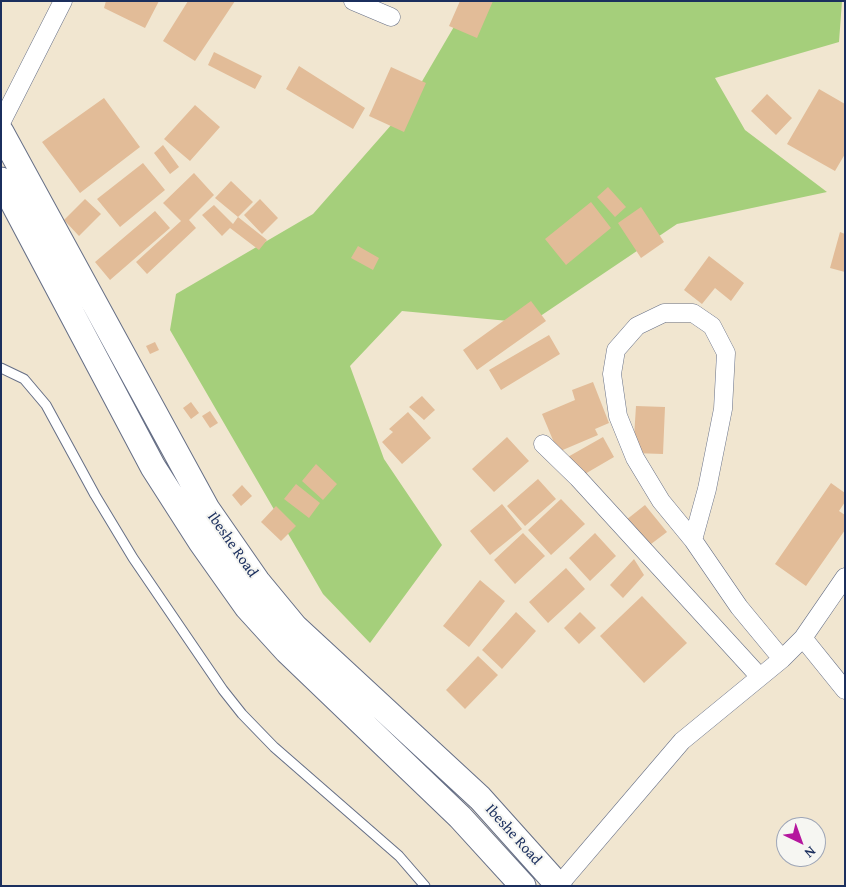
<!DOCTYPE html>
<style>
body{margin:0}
#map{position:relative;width:846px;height:887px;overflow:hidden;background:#f1e6d0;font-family:"Gentium Book Plus",serif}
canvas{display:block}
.frame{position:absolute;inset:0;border:2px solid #1b2f5e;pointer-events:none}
.north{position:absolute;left:776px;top:817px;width:50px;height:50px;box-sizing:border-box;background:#f6f6f2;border:1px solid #9ea6b7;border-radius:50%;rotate:138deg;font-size:14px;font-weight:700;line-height:20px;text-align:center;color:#1b2f5e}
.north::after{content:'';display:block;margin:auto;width:18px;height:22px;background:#b5179e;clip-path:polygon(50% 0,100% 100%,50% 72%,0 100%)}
</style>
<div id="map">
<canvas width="846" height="887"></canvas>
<div class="frame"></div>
<div class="north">N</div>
</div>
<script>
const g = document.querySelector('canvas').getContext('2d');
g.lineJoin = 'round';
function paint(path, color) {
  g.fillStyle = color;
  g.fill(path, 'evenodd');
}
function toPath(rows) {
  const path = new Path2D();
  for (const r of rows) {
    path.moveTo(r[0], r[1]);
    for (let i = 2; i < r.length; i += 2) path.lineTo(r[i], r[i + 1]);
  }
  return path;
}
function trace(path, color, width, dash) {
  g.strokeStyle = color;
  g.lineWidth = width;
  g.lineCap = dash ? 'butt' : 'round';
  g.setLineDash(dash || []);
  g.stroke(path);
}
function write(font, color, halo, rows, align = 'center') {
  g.font = font + ' "Gentium Book Plus",serif';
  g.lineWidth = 4;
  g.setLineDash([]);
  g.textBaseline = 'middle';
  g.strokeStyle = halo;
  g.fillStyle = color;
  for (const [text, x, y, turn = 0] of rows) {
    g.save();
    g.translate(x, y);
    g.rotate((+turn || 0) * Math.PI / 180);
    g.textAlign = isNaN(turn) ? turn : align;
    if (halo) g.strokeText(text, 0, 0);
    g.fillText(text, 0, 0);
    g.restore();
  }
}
paint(toPath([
 [469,1,842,1,839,42,715,78,745,130,827,192,677,224,530,323,402,311,350,366,384,459,442,545,370,643,323,594,170,330,176,294,313,214,407,107]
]), '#a5cf7b');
paint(toPath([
 [106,1,159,1,145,28,104,8],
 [188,1,235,1,195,61,163,41],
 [460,1,493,1,477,38,449,26],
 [214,52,262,76,255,89,208,65],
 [299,66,365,108,353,129,286,89],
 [391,67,426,83,404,132,369,116],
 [819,89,845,104,845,154,835,171,787,144],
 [767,94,792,118,776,135,751,111],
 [104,98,140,147,80,193,42,142],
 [195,105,220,127,190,161,164,139],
 [163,145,179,167,170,174,154,153],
 [143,163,165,190,120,227,97,199],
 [194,173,214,195,189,220,196,228,147,274,136,262,181,221,163,203],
 [231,181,253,202,238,217,267,240,259,250,230,228,222,236,202,215,214,205,233,224,238,217,215,198],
 [608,187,626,207,615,217,597,197],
 [85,199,101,214,79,236,64,220],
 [260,199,278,218,262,234,244,215],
 [591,202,611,228,566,265,545,239],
 [641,207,664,242,641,258,618,223],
 [155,211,170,228,110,280,95,262],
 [840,232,845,234,845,272,830,268],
 [358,246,379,258,373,270,351,258],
 [709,256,744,283,731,301,715,288,702,304,684,290],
 [531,301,546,321,477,370,463,350],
 [549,335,560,354,501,390,489,370],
 [155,342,159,350,150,354,146,346],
 [593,382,609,423,595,429,598,435,558,452,542,414,575,400,572,390],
 [422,396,435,410,424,420,409,407],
 [191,402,199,413,191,419,183,408],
 [636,406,665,407,663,454,633,453],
 [210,411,218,423,210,428,202,416],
 [408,412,431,438,402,464,382,442,393,432,389,429],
 [507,437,529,461,494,492,472,469],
 [603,437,614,457,578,478,566,458],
 [316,464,337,484,323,500,302,481],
 [538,479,556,499,525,526,507,506],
 [831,483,845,493,845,502,839,511,845,515,845,530,806,586,775,564],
 [296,484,320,503,309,518,284,499],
 [242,485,252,496,241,506,232,495],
 [561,499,585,524,551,555,528,530],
 [502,504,522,529,490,555,470,531],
 [645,505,667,532,647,547,626,520],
 [276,506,296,526,281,541,261,522],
 [523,533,545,556,515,584,494,560],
 [595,533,616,556,590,581,569,558],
 [634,559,644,575,623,598,610,585],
 [566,568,585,589,548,623,529,602],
 [480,580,505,601,469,647,443,626],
 [642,596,687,643,644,683,600,636],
 [516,612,536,631,502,669,482,650],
 [580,612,596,628,579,644,564,628],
 [478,656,498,675,465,709,446,690]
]), '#e2bc98');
const lane = toPath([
 [1,368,24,379,46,405,95,495,133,558,223,690,242,714,274,747,399,856,425,886]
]);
const street = toPath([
 [353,1,391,17],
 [1,123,63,1],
 [543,444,578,478,759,676],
 [693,540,707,489,723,409,726,353,712,326,693,313,664,313,637,326,616,350,612,374,618,416,635,458,661,501,693,540,739,607,782,659],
 [803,638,845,690],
 [559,885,682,741,782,659,803,638,845,577]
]);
const secondary = toPath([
 [1,132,207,509,257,581,295,627,480,798,559,886],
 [1,180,153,467,201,542,247,607,287,651,460,817,523,886]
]);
trace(lane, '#666f86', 11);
trace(street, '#666f86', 19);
trace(secondary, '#666f86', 27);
trace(lane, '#fff', 9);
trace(street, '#fff', 18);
trace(secondary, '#fff', 25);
write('15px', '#1b2f5e', '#f6f6f2', [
 ["Ibeshe Road",232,545,55],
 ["Ibeshe Road",513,835,48]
]);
</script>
